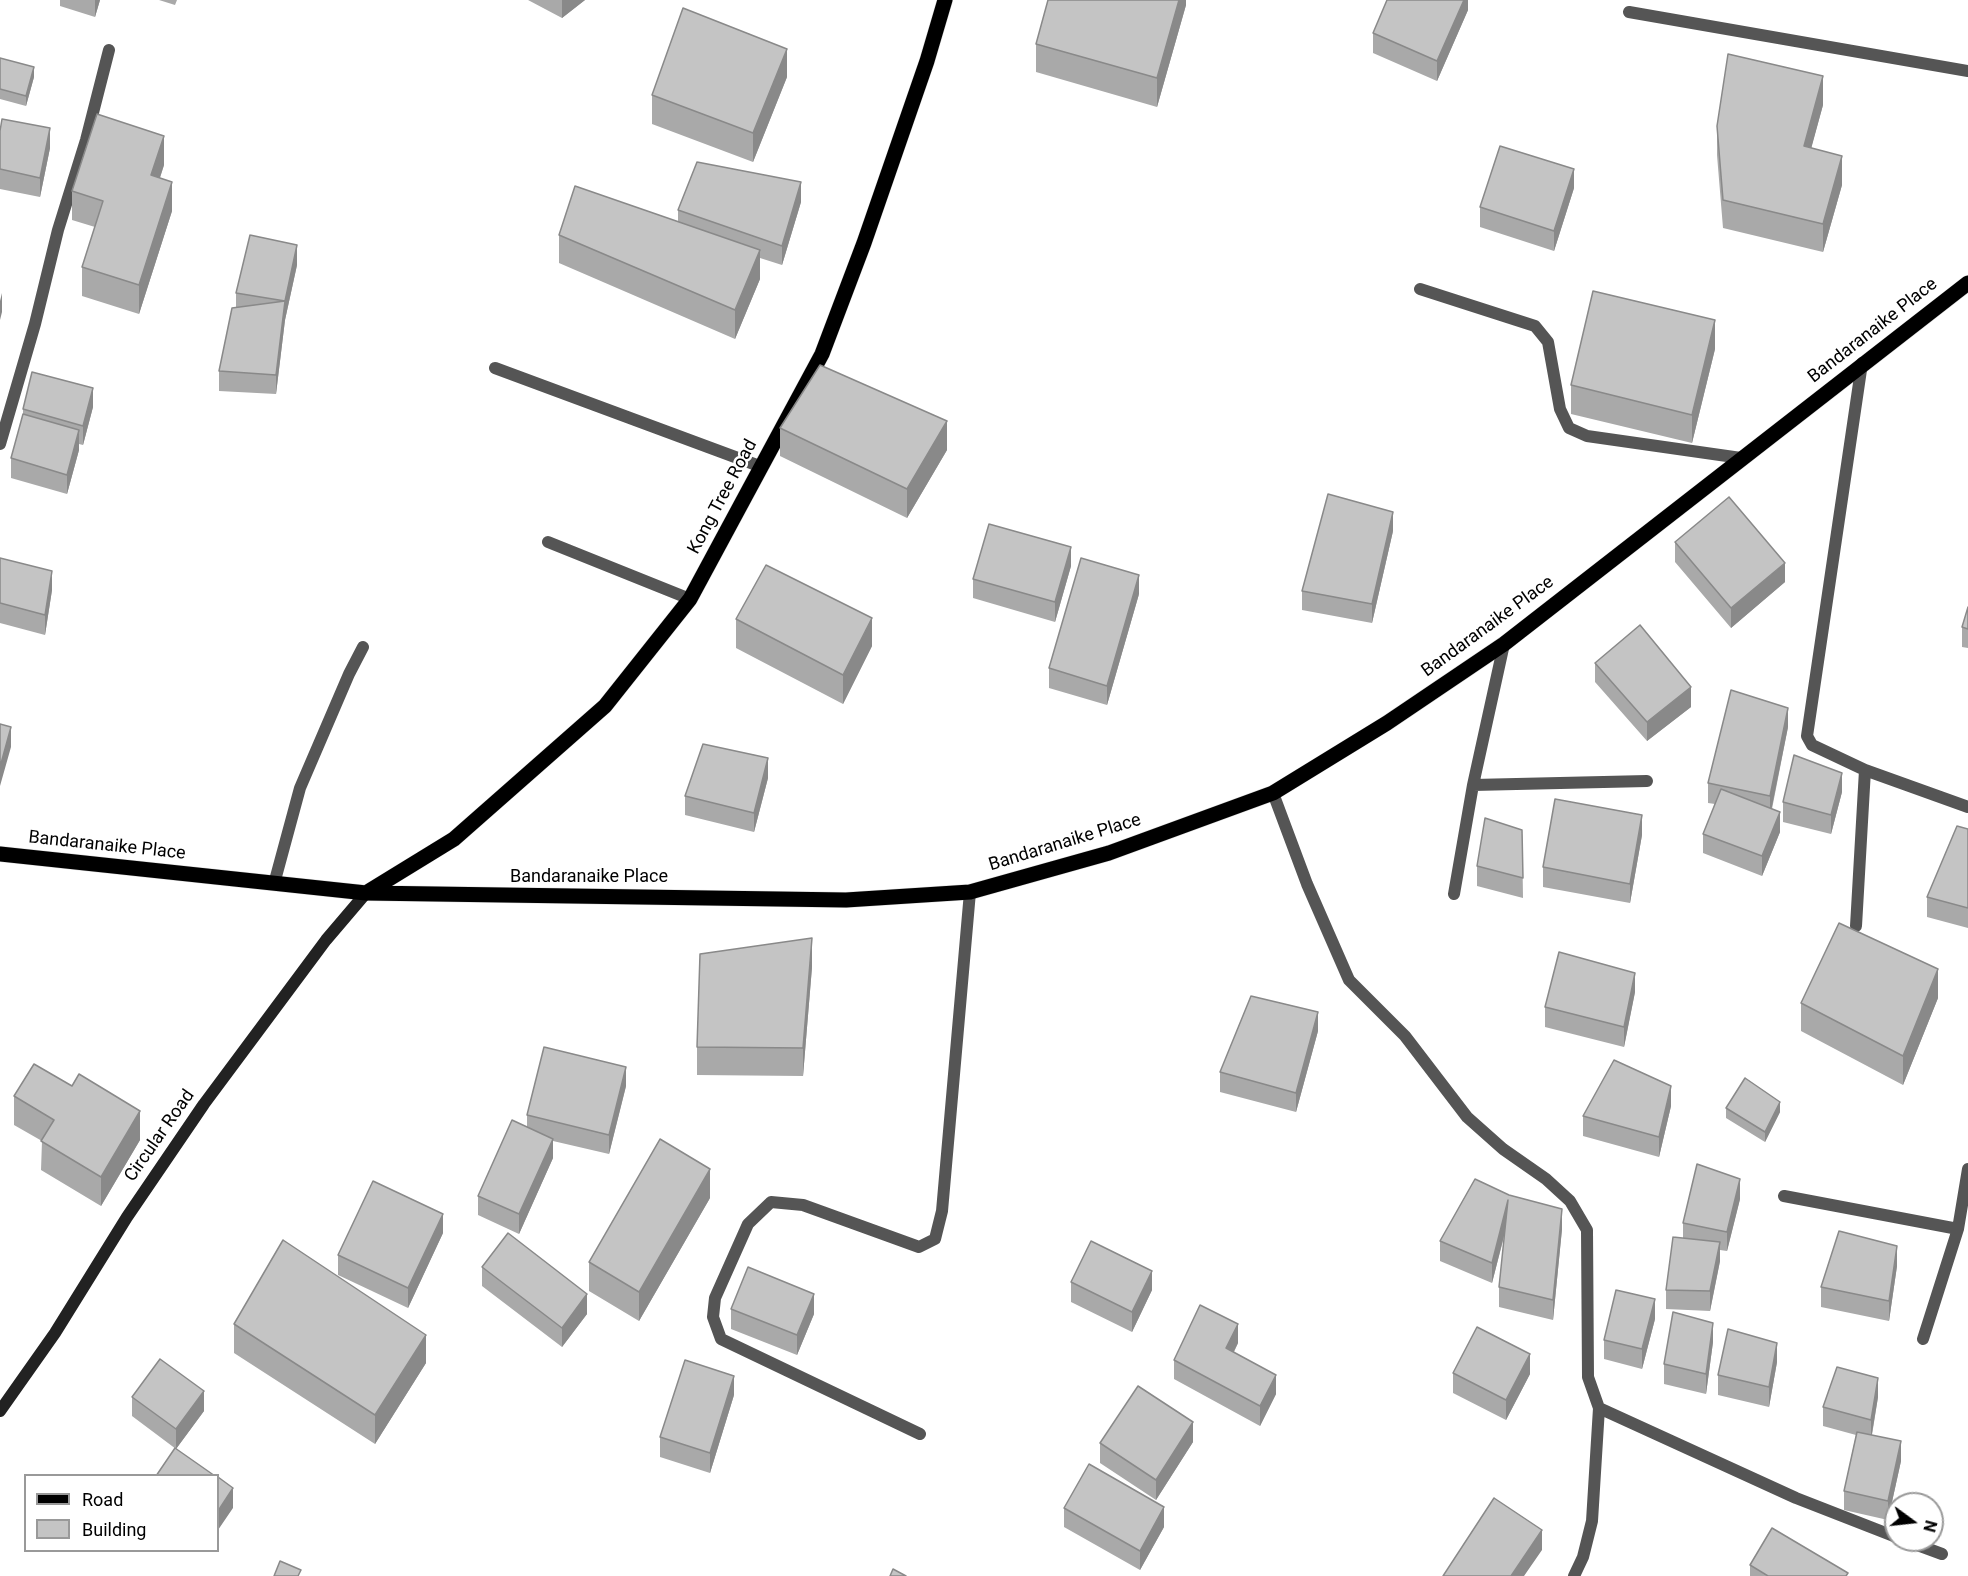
<!DOCTYPE html>
<style>
body{margin:0}
#map{position:relative;width:1968px;height:1576px;overflow:hidden;background:#fff;font-family:Roboto,sans-serif}
canvas{display:block}
.legend{position:absolute;left:24px;top:1474px;width:195px;height:78px;box-sizing:border-box;background:#fff;border:2px solid #999;margin:0;padding:8px 10px;list-style:none;font-size:18px;color:#000}
.legend li{display:flex;align-items:center;gap:12px;height:30px}
.legend b{width:30px;border:2px solid #999}
.north{position:absolute;left:1884px;top:1492px;width:60px;height:60px;box-sizing:border-box;background:#fff;border:2px solid #999;border-radius:50%;rotate:105deg;font-size:16px;font-weight:700;line-height:24px;text-align:center;color:#000}
.north::after{content:'';display:block;margin:auto;width:21px;height:27px;background:#000;clip-path:polygon(50% 0,100% 100%,50% 72%,0 100%)}
</style>
<div id="map">
<canvas width="1968" height="1576"></canvas>
<ul class="legend">
<li><b style="height:8px;background:#000"></b>Road</li>
<li><b style="height:16px;background:#c4c4c4"></b>Building</li>
</ul>
<div class="north">N</div>
</div>
<script>
const g = document.querySelector('canvas').getContext('2d');
g.lineJoin = 'round';
function toPath(rows) {
  const path = new Path2D();
  for (const r of rows) {
    path.moveTo(r[0], r[1]);
    for (let i = 2; i < r.length; i += 2) path.lineTo(r[i], r[i + 1]);
  }
  return path;
}
function trace(path, color, width, dash) {
  g.strokeStyle = color;
  g.lineWidth = width;
  g.lineCap = dash ? 'butt' : 'round';
  g.setLineDash(dash || []);
  g.stroke(path);
}
function paint(path, color) {
  g.fillStyle = color;
  g.fill(path, 'evenodd');
}
function write(font, color, halo, rows, align = 'center') {
  g.font = font + ' Roboto,sans-serif';
  g.lineWidth = 5;
  g.setLineDash([]);
  g.textBaseline = 'middle';
  g.strokeStyle = halo;
  g.fillStyle = color;
  for (const [text, x, y, turn = 0] of rows) {
    g.save();
    g.translate(x, y);
    g.rotate((+turn || 0) * Math.PI / 180);
    g.textAlign = isNaN(turn) ? turn : align;
    if (halo) g.strokeText(text, 0, 0);
    g.fillText(text, 0, 0);
    g.restore();
  }
}
const primary = toPath([
 [0,854,366,893,846,900,970,892,1109,853,1273,793,1387,723,1504,644,1968,283],
 [366,893,454,839,605,706,690,599,822,354,864,243,927,61,945,0]
]);
trace(primary, '#dbdbdb', 16);
trace(toPath([
 [1629,12,1968,71],
 [1420,289,1535,326,1548,342,1560,409,1569,428,1587,436,1741,458],
 [1862,363,1807,736,1812,745,1865,770,1968,807],
 [495,368,762,467],
 [0,444,35,324,58,230,86,140,109,50],
 [548,542,690,599],
 [1473,785,1647,781],
 [1273,793,1307,884,1349,980,1405,1036,1467,1117,1503,1149,1546,1179,1570,1201,1587,1230,1588,1377,1599,1408,1592,1521,1583,1557,1574,1576],
 [274,884,300,788,349,674,363,647],
 [1454,894,1473,785,1504,644],
 [1856,926,1865,770],
 [1784,1196,1958,1229],
 [1923,1339,1958,1229,1968,1169],
 [1599,1408,1796,1498,1896,1537],
 [920,1434,721,1339,713,1317,715,1298,748,1224,771,1202,803,1205,919,1247,935,1239,942,1211,970,892],
 [1904,1540,1942,1554]
]), '#555', 12);
trace(toPath([
 [0,1411,55,1333,127,1217,204,1104,326,940,366,893]
]), '#222', 12);
trace(primary, '#000', 15);
paint(toPath([
 [60,0,100,0,95,17,60,6],
 [159,0,177,0,175,5],
 [528,0,585,0,562,18],
 [1186,0,1186,5,1157,107,1036,72,1036,44],
 [1468,0,1468,10,1437,81,1373,53,1373,33],
 [0,58,34,77,26,106,0,99],
 [787,77,753,162,652,124,652,95],
 [1823,105,1811,148,1842,185,1823,252,1723,228,1717,155,1717,126],
 [0,131,50,148,40,197,0,189],
 [164,165,160,178,172,211,139,314,82,296,82,267,95,227,72,220,72,191],
 [1574,188,1554,251,1480,227,1480,207],
 [801,202,782,265,760,258,760,279,735,339,559,263,559,235,678,222,678,210],
 [297,265,285,320,276,394,219,391,219,371,236,308,236,293],
 [1715,349,1692,443,1571,414,1571,385],
 [93,407,83,445,79,444,79,450,67,494,11,478,11,458,23,417,23,409],
 [780,428,947,450,907,518,780,456],
 [1393,531,1372,623,1302,610,1302,591],
 [1675,542,1785,582,1731,628,1675,562],
 [0,558,52,590,45,635,0,623],
 [1071,566,1055,622,973,598,973,579],
 [1139,594,1107,705,1049,688,1049,668],
 [1968,607,1968,648,1962,647,1962,627],
 [736,619,872,646,843,704,736,648],
 [1595,663,1691,707,1647,741,1595,682],
 [1788,727,1772,809,1780,832,1762,876,1703,853,1703,834,1715,804,1708,803,1708,783],
 [768,778,754,832,685,815,685,796],
 [1842,792,1831,834,1783,822,1783,802],
 [1968,829,1968,928,1927,917,1927,897],
 [1522,830,1523,898,1477,886,1477,866],
 [1642,835,1630,903,1543,887,1543,867],
 [812,967,803,1076,697,1075,697,1047],
 [1635,992,1624,1047,1545,1027,1545,1007],
 [1938,998,1903,1085,1801,1031,1801,1003],
 [1318,1031,1296,1112,1220,1092,1220,1072],
 [626,1086,609,1154,553,1141,553,1158,519,1234,478,1215,478,1196,527,1127,527,1115],
 [14,1096,140,1140,101,1206,41,1170,42,1141,14,1125],
 [1671,1106,1659,1157,1583,1136,1583,1116],
 [1726,1108,1780,1112,1765,1142,1726,1118],
 [1475,1179,1509,1195,1562,1209,1562,1229,1553,1320,1499,1307,1499,1287,1505,1233,1492,1283,1440,1261,1440,1241],
 [710,1198,639,1321,589,1291,589,1262],
 [1740,1199,1727,1251,1720,1250,1720,1261,1710,1311,1666,1309,1666,1290,1683,1238,1683,1223],
 [443,1233,408,1308,338,1275,338,1255],
 [1897,1266,1889,1321,1821,1307,1821,1287],
 [482,1267,587,1314,562,1347,482,1286],
 [1071,1282,1152,1290,1132,1332,1071,1302],
 [731,1309,814,1314,797,1355,731,1329],
 [1655,1319,1642,1369,1604,1359,1604,1340],
 [234,1324,426,1363,375,1444,234,1353],
 [1713,1342,1706,1394,1664,1384,1664,1364],
 [1238,1343,1234,1352,1276,1394,1260,1426,1174,1379,1174,1360],
 [1777,1362,1769,1407,1718,1395,1718,1375],
 [1453,1373,1530,1374,1506,1420,1453,1393],
 [734,1395,710,1473,660,1457,660,1437],
 [132,1397,204,1411,176,1449,132,1416],
 [1878,1397,1872,1435,1901,1461,1888,1520,1844,1510,1844,1491,1856,1435,1823,1426,1823,1407],
 [1193,1442,1156,1500,1100,1463,1100,1443],
 [1064,1508,1164,1527,1140,1570,1064,1527],
 [1750,1565,1848,1576,1750,1576]
]), '#a9a9a9');
paint(toPath([
 [95,0,100,0,95,17],
 [562,0,585,0,562,18],
 [1179,0,1186,0,1186,5,1157,107,1157,78],
 [1464,0,1468,0,1468,10,1437,81,1437,61],
 [787,49,787,77,753,162,753,133],
 [34,67,34,77,26,106,26,96],
 [1823,76,1823,105,1804,175,1804,146],
 [50,128,50,148,40,197,40,178],
 [164,136,164,165,151,204,151,175],
 [1842,156,1842,185,1823,252,1823,224],
 [1574,169,1574,188,1554,251,1554,231],
 [172,182,172,211,139,314,139,285],
 [801,182,801,202,782,265,782,246],
 [297,245,297,265,285,320,276,394,276,375,285,301],
 [760,250,760,279,735,339,735,310],
 [2,293,2,312,0,320,0,301],
 [1715,320,1715,349,1692,443,1692,415],
 [93,388,93,407,83,445,83,426],
 [947,421,947,450,907,518,907,489],
 [79,430,79,450,67,494,67,475],
 [1393,512,1393,531,1372,623,1372,604],
 [1071,547,1071,566,1055,622,1055,602],
 [1785,563,1785,582,1731,628,1731,608],
 [52,571,52,590,45,635,45,615],
 [1139,575,1139,594,1107,705,1107,686],
 [872,618,872,646,843,704,843,675],
 [1691,687,1691,707,1647,741,1647,722],
 [1788,708,1788,727,1770,816,1770,796],
 [11,727,11,747,0,786,0,767],
 [768,758,768,778,754,832,754,813],
 [1842,773,1842,792,1831,834,1831,815],
 [1780,812,1780,832,1762,876,1762,856],
 [1642,815,1642,835,1630,903,1630,884],
 [812,938,812,967,803,1076,803,1048],
 [1938,969,1938,998,1903,1085,1903,1056],
 [1635,973,1635,992,1624,1047,1624,1027],
 [1318,1012,1318,1031,1296,1112,1296,1093],
 [626,1067,626,1086,609,1154,609,1135],
 [1671,1086,1671,1106,1659,1157,1659,1137],
 [1780,1102,1780,1112,1765,1142,1765,1132],
 [140,1111,140,1140,101,1206,101,1177],
 [553,1139,553,1158,519,1234,519,1214],
 [710,1169,710,1198,639,1321,639,1292],
 [1740,1179,1740,1199,1727,1251,1727,1232],
 [1508,1200,1508,1220,1492,1283,1492,1263],
 [1562,1209,1562,1229,1553,1320,1553,1300],
 [443,1214,443,1233,408,1308,408,1288],
 [1720,1242,1720,1261,1710,1311,1710,1291],
 [1897,1246,1897,1266,1889,1321,1889,1301],
 [1152,1271,1152,1290,1132,1332,1132,1312],
 [587,1294,587,1314,562,1347,562,1328],
 [814,1294,814,1314,797,1355,797,1335],
 [1655,1299,1655,1319,1642,1369,1642,1349],
 [1713,1323,1713,1342,1706,1394,1706,1374],
 [1238,1324,1238,1343,1226,1367,1226,1348],
 [426,1335,426,1363,375,1444,375,1415],
 [1777,1343,1777,1362,1769,1407,1769,1387],
 [1530,1354,1530,1374,1506,1420,1506,1400],
 [1276,1375,1276,1394,1260,1426,1260,1406],
 [734,1376,734,1395,710,1473,710,1453],
 [1878,1378,1878,1397,1871,1439,1871,1420],
 [204,1391,204,1411,176,1449,176,1429],
 [1193,1422,1193,1442,1156,1500,1156,1480],
 [1901,1441,1901,1461,1888,1520,1888,1501],
 [233,1488,233,1508,218,1530,218,1511],
 [1164,1507,1164,1527,1140,1570,1140,1551],
 [1542,1530,1542,1550,1524,1576,1511,1576]
]), '#898989');
const building = toPath([
 [1048,0,1179,0,1157,78,1036,44,1048,0],
 [1387,0,1464,0,1437,61,1373,33,1387,0],
 [683,8,787,49,753,133,652,95,683,8],
 [1728,54,1823,76,1804,146,1842,156,1823,224,1723,200,1717,126,1728,54],
 [0,58,34,67,26,96,0,89,0,58],
 [97,114,164,136,151,175,172,182,139,285,82,267,103,201,72,191,97,114],
 [2,119,50,128,40,178,0,169,0,131,2,119],
 [1500,146,1574,169,1554,231,1480,207,1500,146],
 [697,162,801,182,782,246,678,210,697,162],
 [575,186,760,250,735,310,559,235,575,186],
 [250,235,297,245,285,301,236,293,250,235],
 [1593,291,1715,320,1692,415,1571,385,1593,291],
 [285,301,276,375,219,371,232,308,285,301],
 [820,365,947,421,907,489,780,428,820,365],
 [32,372,93,388,83,426,23,409,32,372],
 [23,414,79,430,67,475,11,458,23,414],
 [1328,494,1393,512,1372,604,1302,591,1328,494],
 [1729,497,1785,563,1731,608,1675,542,1729,497],
 [989,524,1071,547,1055,602,973,579,989,524],
 [0,558,52,571,45,615,0,603,0,558],
 [1081,558,1139,575,1107,686,1049,668,1081,558],
 [766,565,872,618,843,675,736,619,766,565],
 [1968,607,1968,629,1962,627,1968,607],
 [1640,625,1691,687,1647,722,1595,663,1640,625],
 [1731,690,1788,708,1770,796,1708,783,1731,690],
 [0,724,11,727,0,767,0,724],
 [703,744,768,758,754,813,685,796,703,744],
 [1794,755,1842,773,1831,815,1783,802,1794,755],
 [1721,789,1780,812,1762,856,1703,834,1721,789],
 [1555,799,1642,815,1630,884,1543,867,1555,799],
 [1485,818,1522,830,1523,878,1477,866,1485,818],
 [1957,826,1968,829,1968,908,1927,897,1957,826],
 [1839,923,1938,969,1903,1056,1801,1003,1839,923],
 [812,938,803,1048,697,1047,700,954,812,938],
 [1559,952,1635,973,1624,1027,1545,1007,1559,952],
 [1251,996,1318,1012,1296,1093,1220,1072,1251,996],
 [544,1047,626,1067,609,1135,527,1115,544,1047],
 [1614,1060,1671,1086,1659,1137,1583,1116,1614,1060],
 [34,1064,72,1086,79,1074,140,1111,101,1177,41,1141,54,1120,14,1096,34,1064],
 [1745,1078,1780,1102,1765,1132,1726,1108,1745,1078],
 [512,1120,553,1139,519,1214,478,1196,512,1120],
 [660,1139,710,1169,639,1292,589,1262,660,1139],
 [1697,1164,1740,1179,1727,1232,1683,1223,1697,1164],
 [1475,1179,1509,1195,1562,1209,1553,1300,1499,1287,1508,1200,1492,1263,1440,1241,1475,1179],
 [373,1181,443,1214,408,1288,338,1255,373,1181],
 [1839,1231,1897,1246,1889,1301,1821,1287,1839,1231],
 [508,1233,587,1294,562,1328,482,1267,508,1233],
 [1673,1237,1720,1242,1710,1291,1666,1290,1673,1237],
 [283,1240,426,1335,375,1415,234,1324,283,1240],
 [1091,1241,1152,1271,1132,1312,1071,1282,1091,1241],
 [748,1267,814,1294,797,1335,731,1309,748,1267],
 [1616,1290,1655,1299,1642,1349,1604,1340,1616,1290],
 [1200,1305,1238,1324,1226,1348,1276,1375,1260,1406,1174,1360,1200,1305],
 [1673,1312,1713,1323,1706,1374,1664,1364,1673,1312],
 [1477,1327,1530,1354,1506,1400,1453,1373,1477,1327],
 [1728,1329,1777,1343,1769,1387,1718,1375,1728,1329],
 [160,1359,204,1391,176,1429,132,1397,160,1359],
 [685,1360,734,1376,710,1453,660,1437,685,1360],
 [1837,1367,1878,1378,1871,1420,1823,1407,1837,1367],
 [1138,1386,1193,1422,1156,1480,1100,1443,1138,1386],
 [1857,1432,1901,1441,1888,1501,1844,1491,1857,1432],
 [175,1448,215,1476,156,1476,175,1448],
 [1089,1464,1164,1507,1140,1551,1064,1508,1089,1464],
 [218,1477,233,1488,218,1511,218,1477],
 [1494,1498,1542,1530,1511,1576,1443,1576,1494,1498],
 [1772,1528,1848,1573,1846,1576,1768,1576,1750,1565,1772,1528],
 [280,1561,301,1570,298,1576,274,1576,280,1561],
 [893,1569,906,1576,890,1576,893,1569]
]);
paint(building, '#c4c4c4');
trace(building, '#898989', 1.5);
write('18px', '#000', '#fff', [
 ["Bandaranaike Place",1873,331,-38],
 ["Kong Tree Road",723,497,-62],
 ["Bandaranaike Place",1488,627,-36],
 ["Bandaranaike Place",1065,843,-17],
 ["Bandaranaike Place",107,846,6],
 ["Bandaranaike Place",589,877],
 ["Circular Road",160,1136,-55]
]);
</script>
